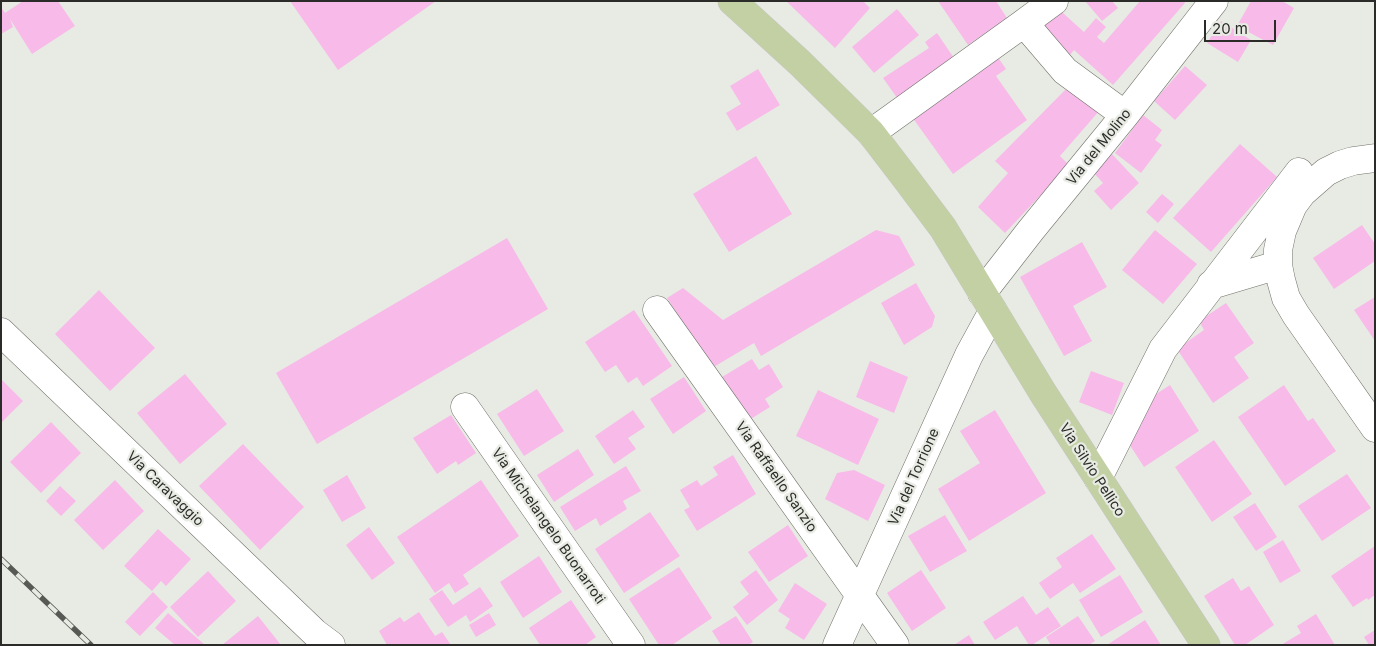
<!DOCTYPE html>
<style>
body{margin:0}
#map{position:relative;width:1376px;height:646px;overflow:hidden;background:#e8ebe3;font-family:Inter,sans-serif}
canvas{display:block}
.frame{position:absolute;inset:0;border:2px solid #2b2c29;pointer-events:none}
.scale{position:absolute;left:1204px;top:20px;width:72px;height:22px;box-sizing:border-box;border:2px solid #2b2c29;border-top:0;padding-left:6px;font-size:15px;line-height:18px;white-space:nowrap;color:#2b2c29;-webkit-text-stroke:4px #e8ebe3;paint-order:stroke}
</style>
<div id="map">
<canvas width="1376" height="646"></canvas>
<div class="frame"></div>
<div class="scale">20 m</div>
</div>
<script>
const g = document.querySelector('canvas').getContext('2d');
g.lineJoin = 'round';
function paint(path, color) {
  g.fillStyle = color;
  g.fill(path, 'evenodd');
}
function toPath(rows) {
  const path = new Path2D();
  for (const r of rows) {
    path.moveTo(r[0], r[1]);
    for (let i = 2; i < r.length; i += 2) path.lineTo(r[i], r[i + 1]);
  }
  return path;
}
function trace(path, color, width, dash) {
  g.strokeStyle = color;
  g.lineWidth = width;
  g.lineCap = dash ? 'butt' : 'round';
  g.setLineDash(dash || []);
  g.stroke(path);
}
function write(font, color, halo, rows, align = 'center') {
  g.font = font + ' Inter,sans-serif';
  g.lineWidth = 4.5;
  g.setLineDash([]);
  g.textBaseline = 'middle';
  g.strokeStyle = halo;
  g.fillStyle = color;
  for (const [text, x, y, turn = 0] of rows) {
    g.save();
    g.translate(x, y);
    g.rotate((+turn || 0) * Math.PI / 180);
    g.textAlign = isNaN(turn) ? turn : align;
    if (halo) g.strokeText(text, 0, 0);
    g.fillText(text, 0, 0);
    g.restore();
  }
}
paint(toPath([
 [23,1,58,1,75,26,32,54,10,19,13,27,1,34,1,7,5,13],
 [290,1,436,1,338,70],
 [786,1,863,1,870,8,835,48],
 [938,1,996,1,1007,18,968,45],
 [1085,1,1112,1,1118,8,1102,21],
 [1140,1,1184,1,1185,3,1113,85,1074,50,1066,60,1032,30,1054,5,1084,32,1096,18,1106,27,1097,37,1104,43],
 [1251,1,1282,1,1294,8,1273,45,1237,26],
 [897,9,919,35,874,73,852,47],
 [1221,21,1251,40,1238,62,1207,43],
 [937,33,958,64,900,102,883,78,929,48,925,42],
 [997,56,1006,69,996,76,1027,120,953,174,912,117],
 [1185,66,1207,85,1175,120,1154,101],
 [758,69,780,105,737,131,726,113,741,104,730,86],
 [1067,88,1100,110,1060,156,1069,165,1005,233,978,207,1008,173,995,161],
 [1143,115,1162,130,1155,140,1162,145,1141,173,1115,153],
 [1240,144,1277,177,1211,252,1173,218],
 [1112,154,1139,183,1111,210,1094,191,1103,183,1093,172],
 [756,156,792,214,729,252,693,194],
 [1162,194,1174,204,1158,223,1146,212],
 [1362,225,1375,244,1375,261,1334,289,1313,258],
 [876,230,899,236,915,265,761,356,754,343,712,368,667,298,683,288,723,320],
 [1155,230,1197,264,1163,304,1122,270],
 [507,238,548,309,317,444,276,373],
 [1082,242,1107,287,1073,306,1092,341,1064,356,1020,277],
 [916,283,935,316,932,327,904,345,881,303],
 [99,290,155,348,110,391,55,334],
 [1375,297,1375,341,1354,310],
 [1226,303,1254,343,1234,357,1249,378,1213,403,1177,349,1204,330,1199,321],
 [634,310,672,366,643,386,637,377,628,383,616,365,605,372,585,342],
 [752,359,759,370,769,364,783,387,765,399,770,407,749,420,722,377],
 [870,361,908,377,894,413,856,397],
 [1091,371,1124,383,1112,415,1079,402],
 [185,374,227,424,180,464,137,413],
 [684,377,706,411,673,434,650,399],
 [1,379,23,401,1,423],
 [1170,385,1199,431,1144,467,1124,436,1142,424,1136,407],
 [1284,385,1308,421,1313,418,1336,451,1285,486,1238,417],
 [537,389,564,431,524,456,497,414],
 [818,390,879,419,858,465,796,436],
 [633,410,645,427,628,438,636,449,614,464,595,436],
 [995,410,1046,493,969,541,938,489,980,463,960,431],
 [451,415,476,453,458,465,456,461,437,474,413,438],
 [51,422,81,453,41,493,10,462],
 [1214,440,1252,494,1212,522,1175,467],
 [243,444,304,507,260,550,199,486],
 [578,449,594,475,554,502,537,475],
 [733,455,756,494,697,531,684,510,690,507,680,490,697,480,701,486,718,475,713,467],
 [626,466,641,491,623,501,627,509,600,526,596,518,575,531,560,507],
 [854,470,885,485,868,521,825,499,837,473],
 [1347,474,1371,508,1322,541,1298,506],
 [347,475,366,508,342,522,323,490],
 [115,480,144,511,103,550,74,520],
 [481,480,519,536,463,575,469,584,455,593,449,583,435,593,397,537],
 [60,486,76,501,61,516,46,501],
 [1255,503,1277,537,1256,551,1233,517],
 [650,512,680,556,624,593,595,549],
 [945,515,967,551,930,572,908,536],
 [788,525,808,556,769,582,748,552],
 [369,527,395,563,372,580,346,545],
 [158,529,191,559,166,586,161,581,152,591,124,566],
 [1092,534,1116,569,1080,593,1073,583,1050,599,1039,583,1062,567,1056,558],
 [1283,540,1301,571,1280,583,1263,552],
 [1375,546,1375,595,1368,600,1367,598,1353,607,1331,576],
 [539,556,562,592,523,618,500,582],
 [679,567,712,618,672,645,659,645,629,599],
 [756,570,778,600,747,625,733,607,749,594,740,582],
 [921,570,946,608,912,631,887,593],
 [208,571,236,601,198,637,170,607],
 [1120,575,1143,612,1101,637,1079,600],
 [1233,578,1241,591,1249,586,1274,625,1245,645,1235,645,1204,596],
 [795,583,827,604,804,640,785,628,790,619,778,611],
 [480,587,493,606,470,622,466,615,448,627,429,599,442,590,453,605],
 [153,592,168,607,140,636,125,622],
 [1023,596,1036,615,1048,607,1061,626,1032,645,1029,645,1017,626,995,640,983,622],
 [571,600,596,637,585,645,540,645,529,628],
 [419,612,435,636,442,632,451,645,387,645,379,631,400,617,404,622],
 [168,613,205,645,175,645,155,628],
 [489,613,496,625,476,637,469,625],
 [1316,614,1335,645,1281,645,1301,633,1297,626],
 [258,616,281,645,222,645],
 [736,616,753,642,748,645,721,645,712,631],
 [1078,616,1095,641,1089,645,1051,645,1046,637],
 [1145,620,1161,645,1107,645],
 [1375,630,1375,645,1369,645,1364,637],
 [969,635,975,645,954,645]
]), '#f7bae9');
const minor = toPath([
 [1024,23,1054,1],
 [871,133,1024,23,1065,71,1125,115],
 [1375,158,1353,161,1340,165,1326,172,1302,193,1293,205,1282,231,1278,250,1278,265,1281,280,1286,298,1296,315,1375,428],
 [1211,285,1278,265],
 [982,293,1031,230,1125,115,1214,1],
 [657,310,895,645],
 [1,332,315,633,331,645],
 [465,407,631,645],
 [1098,478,1163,349,1299,172],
 [837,645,969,355,993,311]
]);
const major = toPath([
 [732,1,800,63,871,133,907,180,943,228,1043,393,1206,645]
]);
trace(minor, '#71736c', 29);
trace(major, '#c8c8c7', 29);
trace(minor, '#fff', 28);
trace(major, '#c2d0a4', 28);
const rail = toPath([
 [1,559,91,645]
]);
trace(rail, '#575955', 5.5);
trace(rail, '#e8ebe3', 4, [11]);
write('14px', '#2b2c29', '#e8ebe3', [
 ["Via del Molino",1099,147,-51],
 ["Via Silvio Pellico",1092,470,57],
 ["Via Raffaello Sanzio",776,477,55],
 ["Via del Torrione",914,477,-66],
 ["Via Caravaggio",165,489,44],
 ["Via Michelangelo Buonarroti",548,526,55]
]);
</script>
